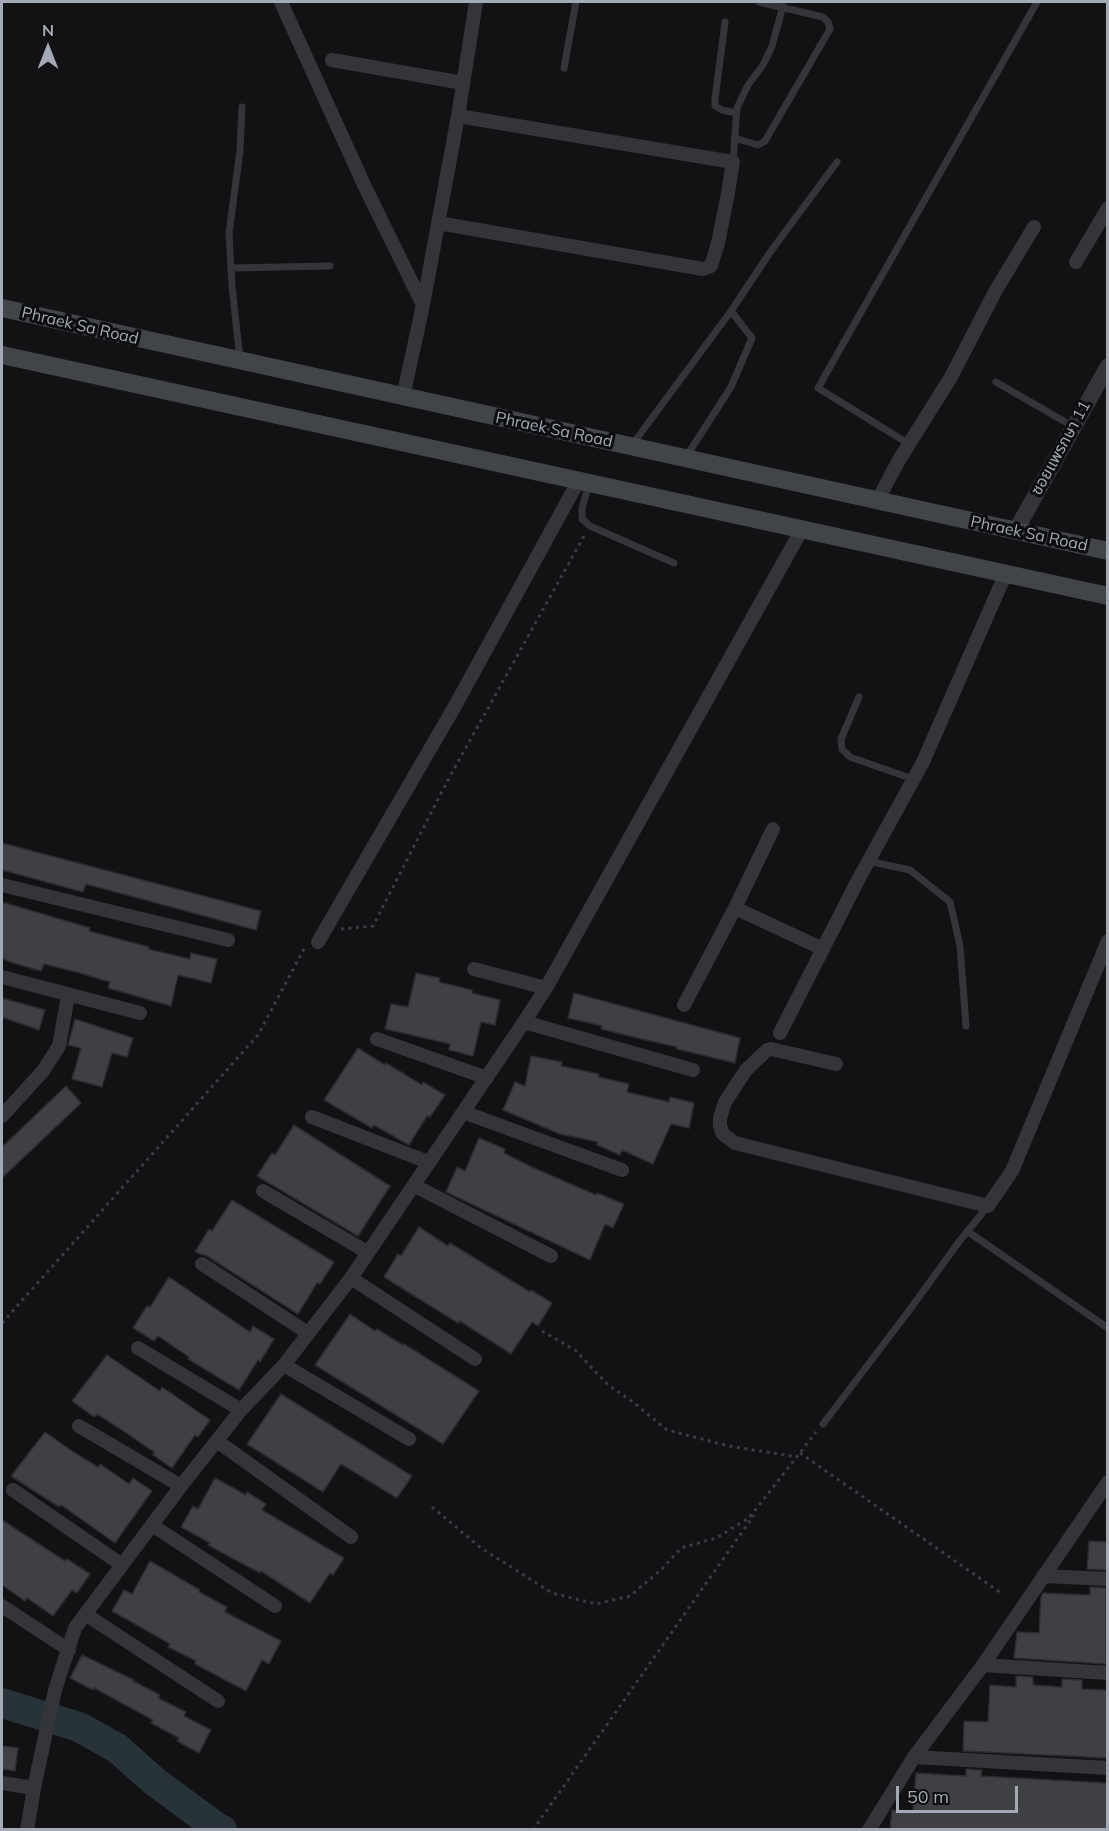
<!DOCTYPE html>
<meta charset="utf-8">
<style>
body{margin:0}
#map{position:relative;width:1109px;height:1831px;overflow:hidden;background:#121214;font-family:Mulish,sans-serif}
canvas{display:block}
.frame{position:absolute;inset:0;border:3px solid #a3aab6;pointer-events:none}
.north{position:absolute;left:18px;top:18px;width:60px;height:60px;-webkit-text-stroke:4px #0d0d0f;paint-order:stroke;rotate:0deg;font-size:16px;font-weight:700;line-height:24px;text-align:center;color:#a3aab6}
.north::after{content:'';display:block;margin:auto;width:21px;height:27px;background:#a3aab6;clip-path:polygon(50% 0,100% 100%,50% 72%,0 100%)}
.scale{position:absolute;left:896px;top:1786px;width:122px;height:27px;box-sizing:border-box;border:3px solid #a3aab6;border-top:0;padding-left:8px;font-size:18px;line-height:21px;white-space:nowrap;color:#a3aab6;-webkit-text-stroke:4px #0d0d0f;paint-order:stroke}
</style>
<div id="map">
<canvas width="1109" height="1831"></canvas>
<div class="frame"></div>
<div class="north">N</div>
<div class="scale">50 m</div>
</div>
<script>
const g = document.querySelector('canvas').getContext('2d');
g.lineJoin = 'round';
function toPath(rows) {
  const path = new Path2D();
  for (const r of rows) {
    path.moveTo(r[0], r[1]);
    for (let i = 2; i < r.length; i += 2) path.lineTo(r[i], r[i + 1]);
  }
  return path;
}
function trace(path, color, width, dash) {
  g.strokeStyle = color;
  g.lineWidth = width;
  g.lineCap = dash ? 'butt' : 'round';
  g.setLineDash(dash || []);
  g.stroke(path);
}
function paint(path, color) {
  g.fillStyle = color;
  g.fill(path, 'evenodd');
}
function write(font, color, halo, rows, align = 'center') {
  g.font = font + ' Mulish,"Noto Sans Thai",sans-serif';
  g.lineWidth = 6;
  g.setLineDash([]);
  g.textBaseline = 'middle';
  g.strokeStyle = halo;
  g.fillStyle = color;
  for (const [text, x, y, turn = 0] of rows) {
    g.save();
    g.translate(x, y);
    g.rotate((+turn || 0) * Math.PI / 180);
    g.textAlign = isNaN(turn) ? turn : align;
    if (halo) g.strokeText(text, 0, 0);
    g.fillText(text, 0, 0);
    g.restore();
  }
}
trace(toPath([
 [2,1703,79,1727,117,1748,154,1781,215,1826,222,1830]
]), '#283339', 30);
const building = toPath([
 [2,843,261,911,256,930,86,884,83,892,2,870,2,843],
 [2,902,90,928,89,931,149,947,148,949,190,959,191,953,217,959,211,983,178,975,171,1006,108,988,110,982,80,973,44,964,41,971,10,962,2,958,2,902],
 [416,973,440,978,439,982,472,990,472,993,500,1000,495,1025,481,1022,473,1056,449,1050,450,1044,385,1029,391,1004,408,1007,416,973],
 [574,993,740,1038,735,1063,677,1049,677,1047,642,1039,601,1029,602,1026,568,1018,574,993],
 [2,998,45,1010,39,1030,2,1017,2,998],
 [75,1019,133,1038,127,1057,112,1053,102,1087,72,1079,81,1048,68,1045,75,1019],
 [358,1048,385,1065,386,1063,422,1085,423,1082,445,1095,430,1117,427,1116,409,1145,374,1125,372,1128,324,1100,358,1048],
 [531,1056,562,1062,561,1066,599,1074,599,1077,629,1084,627,1092,669,1102,670,1097,694,1103,689,1128,671,1124,653,1164,622,1150,620,1155,597,1145,598,1142,560,1134,503,1110,515,1082,525,1086,531,1056],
 [66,1086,81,1103,2,1178,2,1147,66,1086],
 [294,1125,390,1186,358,1236,257,1176,272,1153,275,1155,294,1125],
 [479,1138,505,1149,504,1153,534,1168,596,1195,597,1193,624,1204,613,1228,605,1224,590,1260,446,1192,457,1167,465,1171,479,1138],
 [232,1200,334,1262,320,1284,317,1283,298,1314,207,1256,195,1252,209,1229,212,1231,232,1200],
 [419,1227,448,1246,450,1243,530,1292,531,1290,552,1303,538,1326,532,1322,511,1354,460,1321,458,1323,384,1277,398,1254,401,1256,419,1227],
 [169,1277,250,1332,253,1326,274,1339,260,1362,258,1360,239,1390,188,1359,189,1357,158,1336,154,1341,133,1328,147,1306,150,1307,169,1277],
 [350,1314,375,1331,377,1329,403,1345,404,1344,479,1391,443,1444,315,1365,350,1314],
 [107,1355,160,1391,162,1387,210,1420,198,1437,195,1435,172,1468,153,1455,154,1452,122,1430,97,1414,94,1417,72,1401,107,1355],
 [281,1394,412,1476,397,1498,341,1464,323,1492,247,1444,281,1394],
 [45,1432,72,1451,98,1467,100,1464,129,1484,133,1478,152,1491,115,1543,61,1505,59,1507,11,1476,45,1432],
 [215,1478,246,1495,247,1492,266,1504,262,1510,344,1558,333,1575,330,1573,310,1603,261,1571,260,1573,232,1558,208,1545,210,1543,181,1527,193,1506,198,1509,215,1478],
 [2,1520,65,1561,67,1559,90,1574,77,1593,72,1590,53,1616,27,1598,25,1601,2,1585,2,1520],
 [1089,1541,1107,1542,1107,1570,1087,1569,1089,1541],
 [150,1561,200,1590,199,1592,227,1607,225,1612,281,1641,269,1664,262,1660,246,1691,195,1664,196,1661,168,1647,170,1644,112,1611,124,1590,132,1594,150,1561],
 [1090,1587,1106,1588,1106,1664,1014,1658,1017,1632,1039,1633,1041,1597,1043,1593,1090,1595,1090,1587],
 [82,1655,134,1680,133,1681,160,1695,158,1698,186,1712,184,1716,211,1730,199,1753,177,1741,179,1738,151,1723,153,1720,94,1688,93,1690,70,1678,82,1655],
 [1016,1676,1033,1677,1033,1685,1062,1687,1062,1679,1082,1680,1082,1689,1107,1690,1107,1758,963,1751,964,1721,988,1722,990,1685,1016,1687,1016,1676],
 [2,1746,18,1748,15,1771,2,1769,2,1746],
 [966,1769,982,1770,981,1776,1107,1783,1107,1830,890,1830,892,1810,913,1811,916,1773,966,1776,966,1769]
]);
paint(building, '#3e4044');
trace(building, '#2c2c30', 1.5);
trace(toPath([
 [341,929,373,926,449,778,584,536],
 [2,1323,258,1035,305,947],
 [542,1331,575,1350,608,1385,633,1402,667,1430,729,1446,797,1457],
 [800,1453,1001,1593],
 [432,1507,481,1548,552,1593,596,1604,630,1596,662,1569,681,1548,716,1538,749,1518,816,1432],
 [533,1830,754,1515]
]), '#393c40', 3, [3, 4.5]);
trace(toPath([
 [725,22,715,99,715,106,722,110,736,113],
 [564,68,576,2],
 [734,138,758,145,765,141,830,29,828,22,823,17,759,2],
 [733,162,737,108,748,85,763,65,772,46,783,6],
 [231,268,330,266],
 [240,359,232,286,229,233,240,151,242,107],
 [996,382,1074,427],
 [909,444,818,388,1037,2],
 [632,445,731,311,771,251,837,162],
 [686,457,731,387,752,338,731,311],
 [589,484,582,508,582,519,590,526,674,563],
 [859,697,841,739,842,749,850,757,913,779],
 [868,861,910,870,950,902,960,946,966,1026],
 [967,1231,1108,1328],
 [823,1424,908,1312,958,1243,988,1206]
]), '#333539', 7);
trace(toPath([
 [281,2,365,187,423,305],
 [332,60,463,83],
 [438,223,703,269,711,266,718,243,728,193,733,162,458,116],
 [1076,262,1108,208],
 [403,397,423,305,458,116,476,2],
 [877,501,899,460,951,377,996,290,1034,227],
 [2,885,228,940],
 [735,908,773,829],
 [318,942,455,706,579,480],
 [474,969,546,988],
 [2,977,140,1013],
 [684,1005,735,908,823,949],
 [524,1022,693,1070],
 [780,1033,857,882,923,762,1006,573],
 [377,1039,487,1078],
 [836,1064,771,1049,767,1050,746,1070,725,1102,720,1118,720,1126,723,1134,735,1143,988,1206,1012,1171,1108,941],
 [463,1112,622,1170],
 [2,1116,43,1071,59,1046,68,996],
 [312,1117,428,1162],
 [415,1186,551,1256],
 [263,1191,367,1252],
 [202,1264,308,1333],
 [351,1278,475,1359],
 [138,1348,241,1410],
 [284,1365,409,1439],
 [79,1426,181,1486],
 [217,1441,351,1537],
 [13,1490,122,1565],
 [152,1525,275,1606],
 [1043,1576,1108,1579],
 [2,1606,69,1650],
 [85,1614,218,1701],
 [983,1665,1108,1673],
 [914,1757,1108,1768],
 [2,1783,34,1788],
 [27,1830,34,1788,55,1690,75,1628,181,1486,241,1410,284,1365,351,1278,524,1022,546,988,802,529],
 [869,1830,914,1757,983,1665,1108,1482]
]), '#333539', 14);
trace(toPath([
 [1016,530,1108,366]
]), '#333539', 16);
trace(toPath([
 [2,308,1108,551],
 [2,355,1108,596]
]), '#414449', 18);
write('16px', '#a3aab6', '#0d0d0f', [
 ["Phraek Sa Road",80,326,13],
 ["Phraek Sa Road",554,430,12],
 ["ซอยแพรกษา 11",1061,448,-61],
 ["Phraek Sa Road",1029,534,12]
]);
</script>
